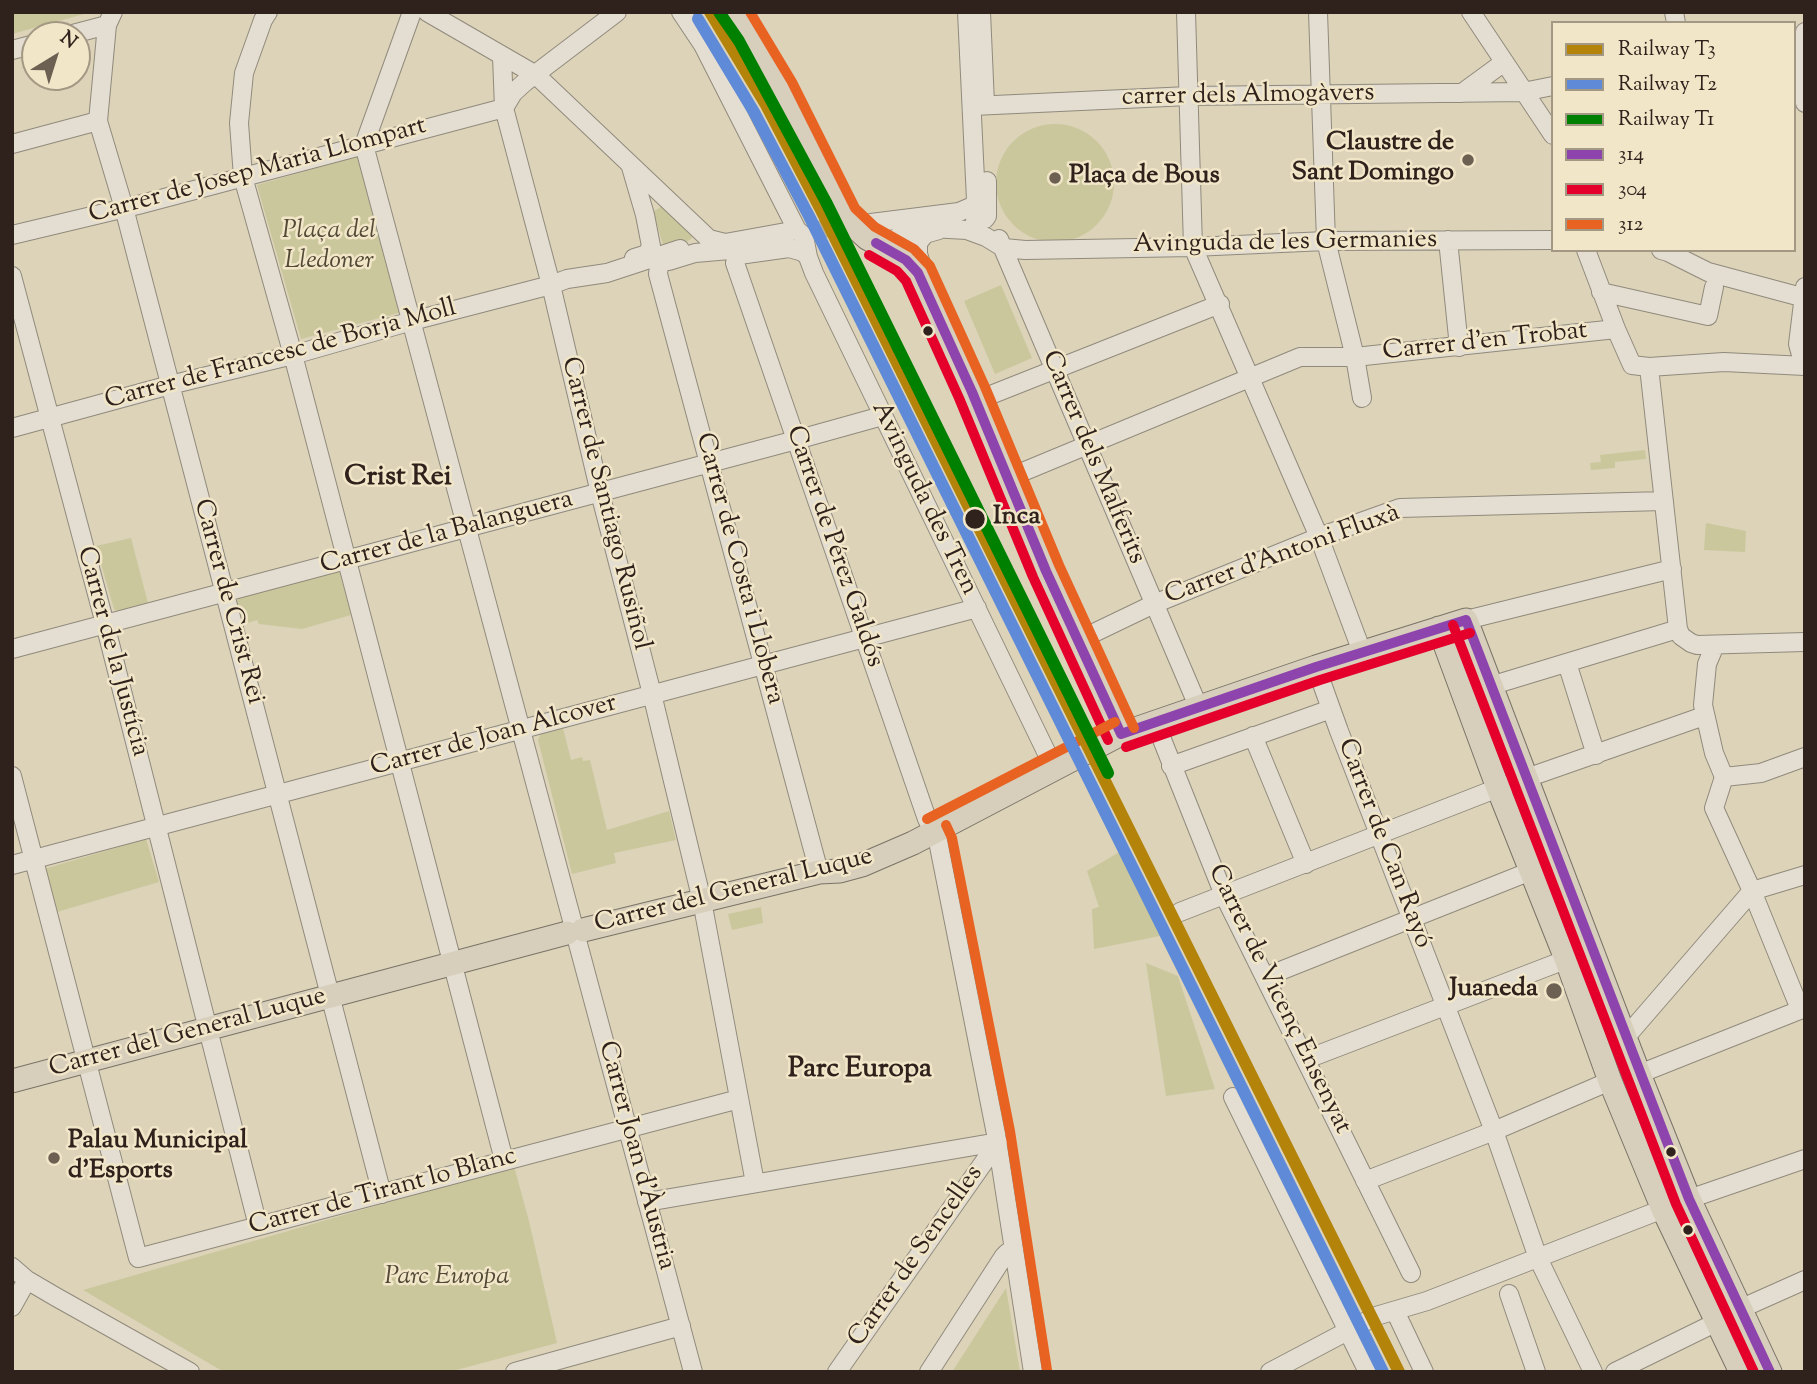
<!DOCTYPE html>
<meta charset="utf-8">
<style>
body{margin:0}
#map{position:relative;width:1817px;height:1384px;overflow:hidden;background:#dcd3b9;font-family:"Sorts Mill Goudy",serif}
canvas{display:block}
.frame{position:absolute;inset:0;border:14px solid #2f221c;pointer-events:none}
.legend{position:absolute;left:1551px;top:21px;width:245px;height:231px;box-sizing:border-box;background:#f1e6c8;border:2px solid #a39883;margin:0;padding:9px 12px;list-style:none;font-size:21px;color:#2f221c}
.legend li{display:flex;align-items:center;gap:14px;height:35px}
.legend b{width:35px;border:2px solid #a39883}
.north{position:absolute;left:21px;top:21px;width:70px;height:70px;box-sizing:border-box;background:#f1e6c8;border:2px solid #a39883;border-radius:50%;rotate:38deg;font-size:19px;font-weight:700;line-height:28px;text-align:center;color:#2f221c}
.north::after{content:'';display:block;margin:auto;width:24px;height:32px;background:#6c6053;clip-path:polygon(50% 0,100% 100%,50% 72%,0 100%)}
</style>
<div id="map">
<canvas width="1817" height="1384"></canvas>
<div class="frame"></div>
<ul class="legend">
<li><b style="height:9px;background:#b3830a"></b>Railway T3</li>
<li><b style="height:9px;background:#5f8ad8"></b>Railway T2</li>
<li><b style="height:9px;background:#008000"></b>Railway T1</li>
<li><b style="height:9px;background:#8e44ad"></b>314</li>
<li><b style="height:9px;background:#e4002b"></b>304</li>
<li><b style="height:9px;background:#e86222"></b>312</li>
</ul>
<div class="north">N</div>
</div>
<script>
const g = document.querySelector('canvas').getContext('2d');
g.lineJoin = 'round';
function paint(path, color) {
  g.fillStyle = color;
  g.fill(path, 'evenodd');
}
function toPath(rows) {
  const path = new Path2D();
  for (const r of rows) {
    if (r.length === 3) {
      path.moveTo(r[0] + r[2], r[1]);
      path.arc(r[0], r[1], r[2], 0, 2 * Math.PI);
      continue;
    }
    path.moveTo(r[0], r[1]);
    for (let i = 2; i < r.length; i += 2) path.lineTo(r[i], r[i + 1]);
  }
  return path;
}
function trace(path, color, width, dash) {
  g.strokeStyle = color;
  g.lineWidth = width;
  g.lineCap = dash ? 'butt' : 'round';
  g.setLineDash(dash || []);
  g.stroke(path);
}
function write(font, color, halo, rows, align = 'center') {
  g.font = font + ' "Sorts Mill Goudy",serif';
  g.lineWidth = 5;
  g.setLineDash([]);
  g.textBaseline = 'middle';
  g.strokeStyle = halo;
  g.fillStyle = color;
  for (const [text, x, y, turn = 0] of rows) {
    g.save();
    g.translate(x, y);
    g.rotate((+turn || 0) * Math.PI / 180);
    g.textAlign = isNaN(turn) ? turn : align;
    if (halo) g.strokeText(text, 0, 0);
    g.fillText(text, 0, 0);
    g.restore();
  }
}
paint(toPath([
 [12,12,91,12,12,34],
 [1055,183,59],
 [358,156,402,312,301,339,257,185],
 [662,206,690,229,692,238,688,241,667,246,663,244,653,212],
 [1001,285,1032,358,995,374,964,301],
 [1645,450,1646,459,1615,462,1615,468,1591,470,1590,463,1601,462,1600,455],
 [1706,523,1746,531,1745,552,1704,550],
 [131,538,148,603,117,611,114,609,96,546],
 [337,571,340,573,351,615,302,629,259,624,257,620,241,625,236,603,240,596],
 [563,728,571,760,582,757,583,761,590,760,607,830,669,811,676,840,614,853,616,863,572,874,538,740,541,733],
 [146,839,159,882,57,912,44,869],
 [1121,851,1165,935,1094,949,1092,909,1099,907,1087,871],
 [761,907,763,923,732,930,728,914],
 [1146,963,1178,976,1215,1089,1166,1096],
 [514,1166,529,1221,557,1343,449,1372,224,1372,83,1290],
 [1006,1288,1020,1372,952,1372]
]), '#cbc79c');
trace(toPath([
 [787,234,860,224]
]), '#b9b09a', 18, [18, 9]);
const minor = toPath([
 [113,12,107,25,98,121,124,208,382,1194],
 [268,12,263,20,244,73,239,123,243,177,293,355,504,1160],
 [412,12,364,145,573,924],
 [427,12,536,75,709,239,725,243,797,230],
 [681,12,703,45,797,230,804,236,808,257,814,273,1054,768],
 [981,12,985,104],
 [1186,12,1193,247,1319,537,1362,652],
 [1318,12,1326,241,1355,357,1362,398],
 [1471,12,1553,135],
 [1674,12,1676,23],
 [1805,32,1802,67,1805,103],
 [69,35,107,25],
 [12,50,35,44],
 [502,57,504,108,551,285,600,493,652,694,702,901,755,1183],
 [1462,93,1503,63],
 [973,106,1189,96,1523,92,1553,86],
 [504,108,513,93,525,82,617,12],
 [12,144,98,121],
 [631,167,645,215,651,246,647,254,634,258],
 [975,221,985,219,987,216,987,181],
 [871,223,959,212,973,206,976,200,967,12],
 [12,235,138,205,504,108],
 [999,239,1198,706],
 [1448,240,1459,347],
 [876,243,887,242,915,230,931,228,967,230,986,237,1004,248,1025,250,1193,247,1326,241,1553,240],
 [1586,250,1616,329,1632,365,1649,367,1724,362,1805,366],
 [1661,250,1668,252,1708,272,1805,298],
 [808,257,803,252,789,248,739,255,735,263,927,819,938,841,996,1134,1033,1372],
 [669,261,695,253,730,250],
 [659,266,658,274,819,872],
 [12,276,105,624,258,1226],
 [926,279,918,254,918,243,925,234,939,230],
 [1601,292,1708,316,1714,287],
 [1804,366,1798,344,1805,287],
 [1649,367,1678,629,1681,636,1691,643,1697,645,1805,642],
 [978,406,983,398,1220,304],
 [12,428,170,385,293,355,412,321,551,285,567,279,607,273,680,249],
 [1008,478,1300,357,1355,357,1616,329],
 [1466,620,1672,569],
 [1077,641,1154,604,1319,537,1400,508,1664,501],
 [1715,645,1707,664,1703,705,1714,753,1724,777],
 [12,649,796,440,875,418,880,413],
 [1567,663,1596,755],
 [1316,667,1339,731,1494,1131,1538,1258,1593,1372],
 [1490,686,1678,629],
 [1155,722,1224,895,1411,1273],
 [1253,736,1306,864],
 [1171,766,1331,709],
 [12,776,138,1258,739,1099],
 [1724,777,1714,808,1752,891,1800,1009],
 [1724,777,1761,773,1805,757],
 [12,865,977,608],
 [1752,891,1805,875],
 [1180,912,1498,788,1704,716],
 [577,940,693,1372],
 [1265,977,1531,871],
 [1625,1038,1752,891],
 [1307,1059,1591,950],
 [1639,1074,1805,1008],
 [1233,1097,1368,1372],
 [1365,1181,1494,1131,1610,1081],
 [647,1202,998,1142],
 [1683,1206,1689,1199,1805,1159],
 [12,1267,27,1280,56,1297,190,1372],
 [1509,1294,1536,1372],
 [12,1307,27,1280],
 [1740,1309,1805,1280],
 [1395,1311,1424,1372],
 [515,1372,681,1326],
 [837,1372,998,1142],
 [929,1372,1004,1256,1007,1253,1014,1252],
 [1270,1372,1376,1316,1427,1301,1550,1253,1663,1209,1668,1202,1682,1196,1689,1199],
 [1615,1372,1717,1322]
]);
const major = toPath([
 [734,12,779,88,844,217,867,238,906,260,918,273,972,392,1046,571,1121,734],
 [1439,628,1498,788,1567,961,1610,1081,1663,1209,1741,1372],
 [583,930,819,872,840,871,862,865,913,843,1121,734,1316,667,1466,620,1639,1074,1689,1199,1770,1372],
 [12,1081,567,933]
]);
trace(minor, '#918a7c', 20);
trace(major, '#7a7366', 25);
trace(minor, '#e3ded1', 18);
trace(major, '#d7cfbc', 23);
trace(toPath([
 [876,243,906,260,918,273,972,392,1046,571,1121,734],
 [1466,620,1689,1199,1770,1372],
 [1121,734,1316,667,1466,620]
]), '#8e44ad', 10);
trace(toPath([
 [869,255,897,271,906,281,959,398,1033,577,1108,740],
 [1453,625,1676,1204,1754,1372],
 [1126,747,1320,680,1470,633]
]), '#e4002b', 10);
trace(toPath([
 [750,12,792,82,855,208,875,227,914,249,930,266,985,387,1059,565,1134,728],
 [927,819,1115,722],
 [946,825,952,838,1010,1131,1047,1370]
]), '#e86222', 10);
trace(toPath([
 [710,12,766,105,821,210,1399,1372]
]), '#b3830a', 12);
trace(toPath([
 [698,19,754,112,809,216,1383,1372]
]), '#5f8ad8', 12);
trace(toPath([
 [719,12,739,41,826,202,1108,773]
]), '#008000', 12);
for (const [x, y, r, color] of [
 [1468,160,7,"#6c6053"],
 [1055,178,7,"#6c6053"],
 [928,331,6,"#2f221c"],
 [975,519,11,"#2f221c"],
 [1554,991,9,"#6c6053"],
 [1671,1152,6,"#2f221c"],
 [54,1158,7,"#6c6053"],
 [1688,1230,6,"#2f221c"]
]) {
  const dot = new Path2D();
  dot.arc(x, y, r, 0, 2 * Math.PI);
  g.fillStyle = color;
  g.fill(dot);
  trace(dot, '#f1e6c8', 2.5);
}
write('26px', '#2f221c', '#f1e6c8', [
 ["carrer dels Almogàvers",1248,97,-1],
 ["Carrer de Josep Maria Llompart",258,172,-15],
 ["Avinguda de les Germanies",1285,244,-1],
 ["Carrer d'en Trobat",1485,343,-6],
 ["Carrer de Francesc de Borja Moll",281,356,-15],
 ["Carrer dels Malferits",1092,458,67],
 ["Avinguda des Tren",923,499,64],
 ["Carrer de Santiago Rusiñol",604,504,76],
 ["Carrer de la Balanguera",447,534,-15],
 ["Carrer de Pérez Galdós",833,547,71],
 ["Carrer d'Antoni Fluxà",1283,556,-20],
 ["Carrer de Costa i Llobera",738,569,75],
 ["Carrer de Crist Rei",227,602,75],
 ["Carrer de la Justícia",111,652,75],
 ["Carrer de Joan Alcover",494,737,-15],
 ["Carrer de Can Rayó",1383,844,69],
 ["Carrer del General Luque",734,892,-14],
 ["Carrer de Vicenç Ensenyat",1278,1000,64],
 ["Carrer del General Luque",188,1034,-15],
 ["Carrer Joan d'Àustria",635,1156,75],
 ["Carrer de Tirant lo Blanc",383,1193,-15],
 ["Carrer de Sencelles",917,1257,-55]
]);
write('bold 26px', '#2f221c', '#f1e6c8', [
 ["Claustre de",1454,145],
 ["Sant Domingo",1454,175],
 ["Plaça de Bous",1069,178,"left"],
 ["Juaneda",1538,991],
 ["Palau Municipal",68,1143,"left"],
 ["d'Esports",68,1173,"left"]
], 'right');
write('italic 26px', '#524936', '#f1e6c8', [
 ["Plaça del",329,233],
 ["Lledoner",329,263],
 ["Parc Europa",447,1279]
]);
write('bold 26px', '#2f221c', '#f1e6c8', [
 ["Inca",993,519]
], 'left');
write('bold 28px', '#2f221c', '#f1e6c8', [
 ["Crist Rei",398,479],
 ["Parc Europa",860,1071]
]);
</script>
